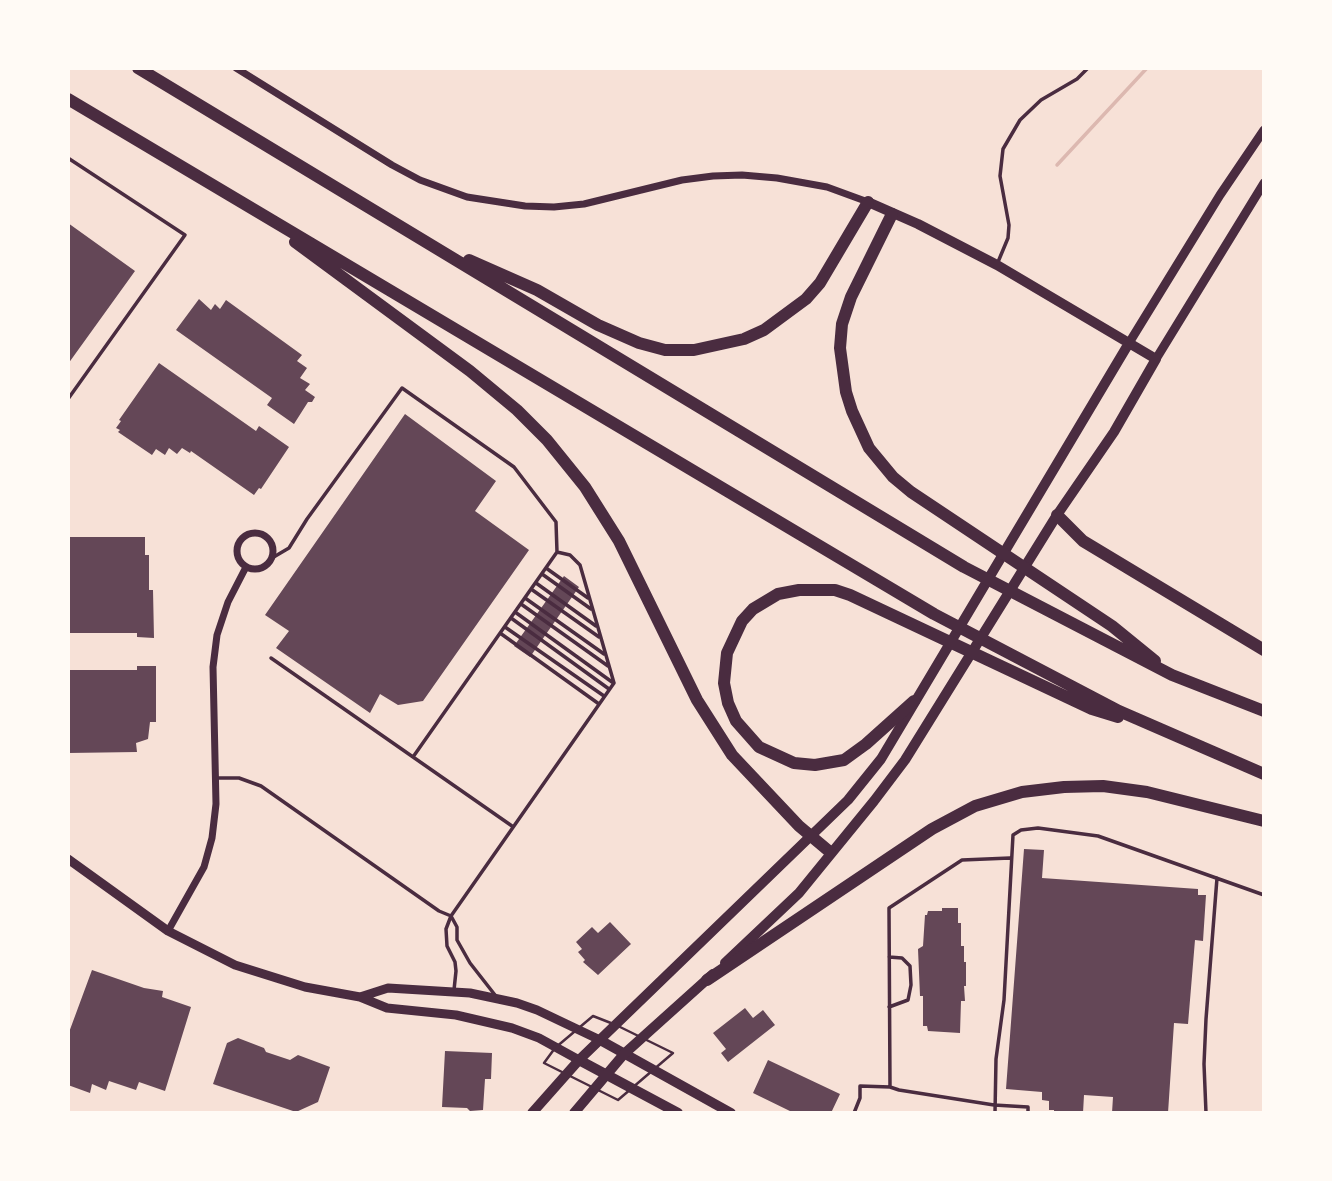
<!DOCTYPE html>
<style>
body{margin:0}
#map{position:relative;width:1332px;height:1181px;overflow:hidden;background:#f7e1d7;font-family:Poppins,sans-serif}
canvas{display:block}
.frame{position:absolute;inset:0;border:70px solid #fffaf5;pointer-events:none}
</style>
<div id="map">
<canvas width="1332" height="1181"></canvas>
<div class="frame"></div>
</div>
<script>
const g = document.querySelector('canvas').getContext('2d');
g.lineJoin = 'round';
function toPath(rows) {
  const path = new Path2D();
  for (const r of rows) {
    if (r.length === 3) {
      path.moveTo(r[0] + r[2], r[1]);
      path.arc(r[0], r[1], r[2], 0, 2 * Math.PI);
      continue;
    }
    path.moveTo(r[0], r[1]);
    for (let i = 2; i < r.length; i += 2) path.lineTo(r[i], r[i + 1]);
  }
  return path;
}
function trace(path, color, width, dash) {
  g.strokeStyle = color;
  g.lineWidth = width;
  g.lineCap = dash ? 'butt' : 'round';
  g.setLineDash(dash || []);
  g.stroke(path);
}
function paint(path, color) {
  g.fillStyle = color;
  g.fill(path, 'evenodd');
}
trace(toPath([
 [1057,165,1147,68]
]), '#dcb8b0', 3.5);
paint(toPath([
 [68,223,135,271,68,364],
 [199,299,211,310,215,304,220,309,226,300,302,355,297,361,307,368,300,378,310,384,305,390,315,397,312,402,308,402,294,424,267,405,272,398,176,330],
 [159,363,256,431,259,426,289,447,261,489,259,488,254,495,191,451,190,453,182,448,177,454,169,448,165,455,156,449,152,455,118,432,120,430,116,428,121,421,119,420],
 [405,414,496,481,475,511,529,550,423,701,398,705,380,694,370,713,276,648,289,631,265,615],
 [68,537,145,537,145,555,149,555,149,590,153,590,154,638,137,637,137,633,68,633],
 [564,576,579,587,530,657,514,646],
 [137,666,156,666,156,722,150,722,148,739,136,743,137,752,68,753,68,670,137,670],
 [1024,849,1044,850,1042,878,1198,889,1198,895,1206,895,1203,941,1195,940,1188,1024,1174,1023,1168,1113,1112,1113,1113,1097,1084,1095,1083,1113,1054,1113,1054,1110,1049,1110,1049,1101,1042,1100,1042,1092,1006,1089],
 [942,908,958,908,958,923,961,923,961,946,964,946,964,962,966,962,966,986,964,986,965,1001,961,1001,960,1033,928,1031,927,1026,923,1026,923,996,920,996,918,949,923,946,925,915,927,915,928,911,942,911],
 [610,922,631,944,598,975,583,962,585,960,578,952,582,949,576,942,592,927,598,933],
 [92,970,144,988,163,991,162,997,191,1007,165,1091,139,1082,136,1090,109,1081,106,1090,92,1084,90,1093,68,1085,68,1035],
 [745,1008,753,1018,763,1010,775,1025,728,1062,721,1053,726,1049,713,1033],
 [238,1038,264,1048,266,1052,290,1060,298,1055,330,1067,318,1102,296,1112,213,1084,227,1043],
 [445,1051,492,1053,491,1079,485,1079,483,1110,470,1111,467,1108,442,1107],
 [768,1060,840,1094,831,1113,794,1113,753,1093]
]), '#644757');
trace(toPath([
 [593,1016,616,1025,673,1053,618,1100,544,1063,555,1048,593,1016]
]), '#4a2c40', 2.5);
trace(toPath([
 [68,158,185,235,68,399],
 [998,262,1008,238,1009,225,1000,176,1003,149,1020,120,1041,100,1077,79,1088,68],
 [557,552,570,555,580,565,614,683],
 [272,558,289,548,307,519,402,388,514,467,556,522,557,552,413,757],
 [546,568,588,598],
 [542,574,591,609],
 [536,583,596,626],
 [531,589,599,637],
 [525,598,604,654],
 [521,604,608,666],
 [515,612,612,682],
 [511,618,609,689],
 [505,627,604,696],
 [500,633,599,704],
 [271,658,512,826],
 [215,778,239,778,261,786,439,911,451,916,457,927,457,940,470,963,495,995],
 [889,957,902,958,910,966,911,985,908,1000,889,1007],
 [454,990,456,971,455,962,447,946,446,929,451,916,614,683],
 [890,1087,889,908,962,860,1010,858],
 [854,1113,860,1098,860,1086,890,1087,899,1090,994,1105,1028,1107,1028,1113],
 [995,1113,996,1059,1004,1000,1013,835,1021,830,1038,828,1098,836,1264,895],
 [1206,1113,1204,1064,1206,1019,1217,878]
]), '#4a2c40', 3.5);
trace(toPath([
 [236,68,392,165,420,180,467,197,525,206,554,207,584,204,682,180,713,176,742,175,777,178,827,187,868,202],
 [255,551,18],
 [168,931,204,867,212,838,216,804,213,667,217,635,228,602,246,567]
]), '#4a2c40', 7);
trace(toPath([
 [1129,343,1220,195,1264,130],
 [1156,359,1264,183],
 [68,859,168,931,235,965,305,987,360,997,387,1008,456,1015,512,1028,539,1038,579,1060],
 [360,997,388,988,470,993,517,1003,537,1010,600,1040]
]), '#4a2c40', 9);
trace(toPath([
 [600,1040,731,1113],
 [579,1060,678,1113]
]), '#4a2c40', 10);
trace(toPath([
 [725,963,799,893,874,801,905,760,1057,515,1114,432,1156,359,997,265,918,224,868,202],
 [532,1113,579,1060,848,800,881,759,1129,343],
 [574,1113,624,1054,713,974]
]), '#4a2c40', 10);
trace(toPath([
 [138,68,964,567,1172,675,1264,711],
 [68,99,934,614,1119,711,1264,774],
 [892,214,851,297,842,324,840,348,846,392,852,411,869,448,893,477,911,492,1112,626,1155,661],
 [295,242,470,371,517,410,547,440,585,487,619,541,697,700,732,755,799,826,830,852],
 [469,260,537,290,598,325,639,343,665,350,694,350,744,339,764,330,806,299,820,283,868,202],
 [1057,515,1083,541,1264,650],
 [914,701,866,744,844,760,815,765,794,763,759,747,736,721,728,703,724,683,727,653,742,621,753,609,778,594,799,590,835,590,850,595,1092,709,1118,717],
 [707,980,932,829,975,806,1022,792,1064,787,1103,786,1147,792,1264,821]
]), '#4a2c40', 12);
</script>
